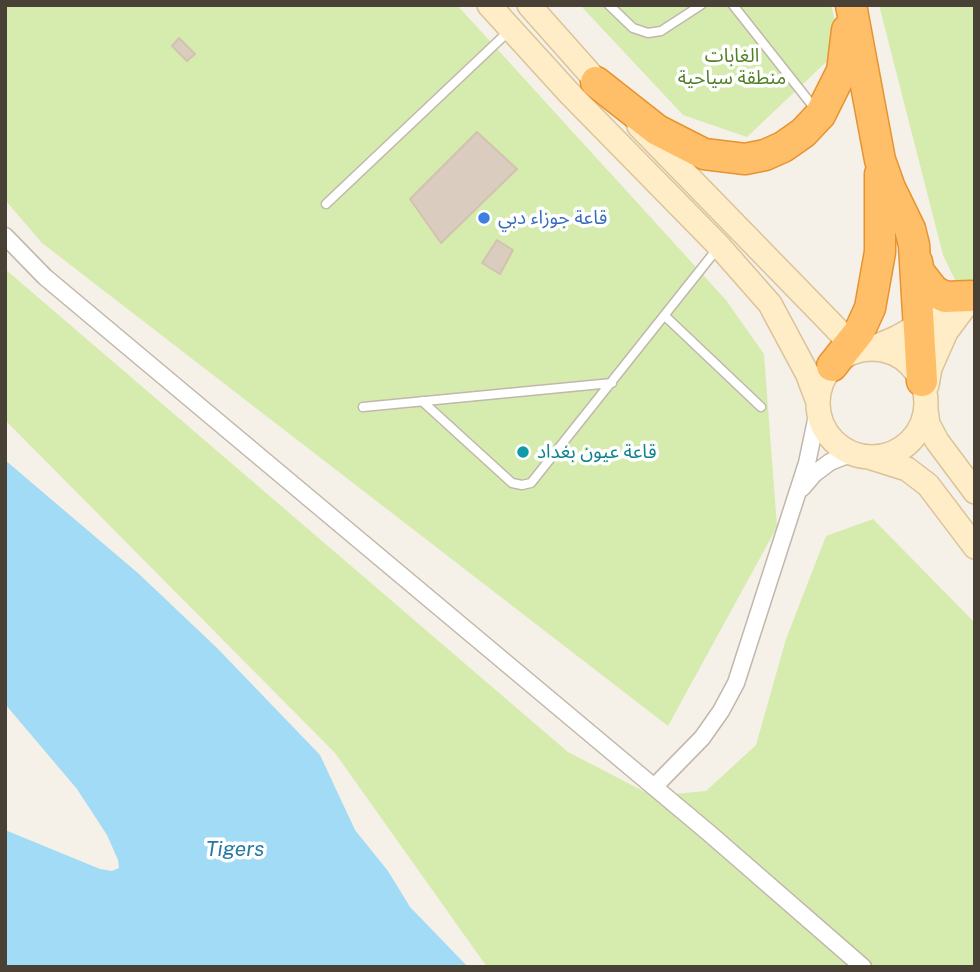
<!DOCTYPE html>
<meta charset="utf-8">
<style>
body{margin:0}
#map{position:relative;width:980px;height:972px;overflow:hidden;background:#f5f0e8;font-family:"Public Sans",sans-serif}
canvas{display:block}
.frame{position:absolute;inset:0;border:7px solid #494036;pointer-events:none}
</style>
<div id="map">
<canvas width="980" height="972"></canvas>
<div class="frame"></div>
</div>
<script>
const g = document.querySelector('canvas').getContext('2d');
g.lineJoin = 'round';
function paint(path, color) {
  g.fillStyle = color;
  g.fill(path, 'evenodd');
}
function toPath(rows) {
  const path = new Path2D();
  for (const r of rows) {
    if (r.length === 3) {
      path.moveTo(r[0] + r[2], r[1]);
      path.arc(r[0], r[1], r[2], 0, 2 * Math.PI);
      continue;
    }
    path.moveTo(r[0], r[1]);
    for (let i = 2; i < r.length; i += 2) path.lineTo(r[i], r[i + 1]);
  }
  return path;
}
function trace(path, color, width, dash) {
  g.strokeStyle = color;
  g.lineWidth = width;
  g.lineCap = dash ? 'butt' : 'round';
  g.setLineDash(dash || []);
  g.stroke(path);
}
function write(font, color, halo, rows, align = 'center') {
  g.font = font + ' "Public Sans","Noto Sans Arabic",sans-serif';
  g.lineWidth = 7;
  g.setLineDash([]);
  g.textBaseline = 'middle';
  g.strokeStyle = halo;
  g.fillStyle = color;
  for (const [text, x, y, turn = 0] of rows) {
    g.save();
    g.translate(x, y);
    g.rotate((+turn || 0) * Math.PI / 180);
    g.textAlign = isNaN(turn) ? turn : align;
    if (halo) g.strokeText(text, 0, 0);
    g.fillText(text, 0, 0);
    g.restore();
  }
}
paint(toPath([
 [5,5,457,5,726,300,764,354,777,527,668,726,42,243,5,200],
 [580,5,831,5,842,47,747,137,683,115],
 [879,5,975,5,975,322,943,255],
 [5,269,568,752,653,796,706,791,756,745,786,639,826,536,873,519,975,623,975,967,487,967,335,753,5,420]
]), '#d6ecaf');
paint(toPath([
 [5,460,139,574,217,648,320,755,355,830,388,871,410,907,468,967,5,967,5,830,100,869,112,871,119,868,118,860,107,835,77,789,5,704]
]), '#a1dbf5');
const building = toPath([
 [179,38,195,54,187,61,172,46,179,38],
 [477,132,517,169,441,243,410,199,477,132],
 [497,240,513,250,500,274,482,263,497,240]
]);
paint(building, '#dacdc0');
trace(building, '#d3c2af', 2);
const lane = toPath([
 [609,5,633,28,648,33,661,31,701,5],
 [733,5,816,110],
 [326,204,510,30],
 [665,316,761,407],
 [422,401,512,483,522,485,531,483,717,249],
 [363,407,612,383]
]);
const street = toPath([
 [5,236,45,277,709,833,863,967],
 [802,488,814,474,830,462,845,456,859,455],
 [654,787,702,738,721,711,736,683,807,463,818,411]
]);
const secondary = toPath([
 [489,5,570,94,719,246,770,304,807,373,818,402],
 [529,5,608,94],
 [639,126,824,316,850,343,866,349],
 [870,349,896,338,969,297],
 [872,403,54],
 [927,385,930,368,946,332,969,301],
 [926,410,928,424,937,441,975,492],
 [872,458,907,469,928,485,975,547]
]);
const highway = toPath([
 [851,5,880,160,890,188,910,229,914,245,922,381],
 [596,82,657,130,704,154,745,159,765,155,783,147,803,133,820,115,842,71,847,30],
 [917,262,919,272,934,291,945,297,971,296],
 [832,366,859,332,870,308,880,252,880,174]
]);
trace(lane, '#c1b7aa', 11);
trace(street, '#c1b7aa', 19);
trace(secondary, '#dbc397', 26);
trace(highway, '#e79330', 33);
trace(lane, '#fff', 8);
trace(street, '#fff', 16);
trace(secondary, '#ffedc8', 23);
trace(highway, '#ffbf69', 30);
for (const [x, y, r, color] of [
 [484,218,7,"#3f7fe0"],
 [523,452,7,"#0f9aa8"]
]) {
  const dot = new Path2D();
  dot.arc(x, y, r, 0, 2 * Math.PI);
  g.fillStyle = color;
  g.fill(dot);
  trace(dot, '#fff', 2.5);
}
write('19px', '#507f25', '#fff', [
 ["الغابات",732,56],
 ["منطقة سياحية",732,78]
]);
write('19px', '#366cbe', '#fff', [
 ["قاعة جوزاء دبي",498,218]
], 'left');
write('19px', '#0d838f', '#fff', [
 ["قاعة عيون بغداد",537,452]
], 'left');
write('italic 21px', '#2579a3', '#fff', [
 ["Tigers",235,850]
]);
</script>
